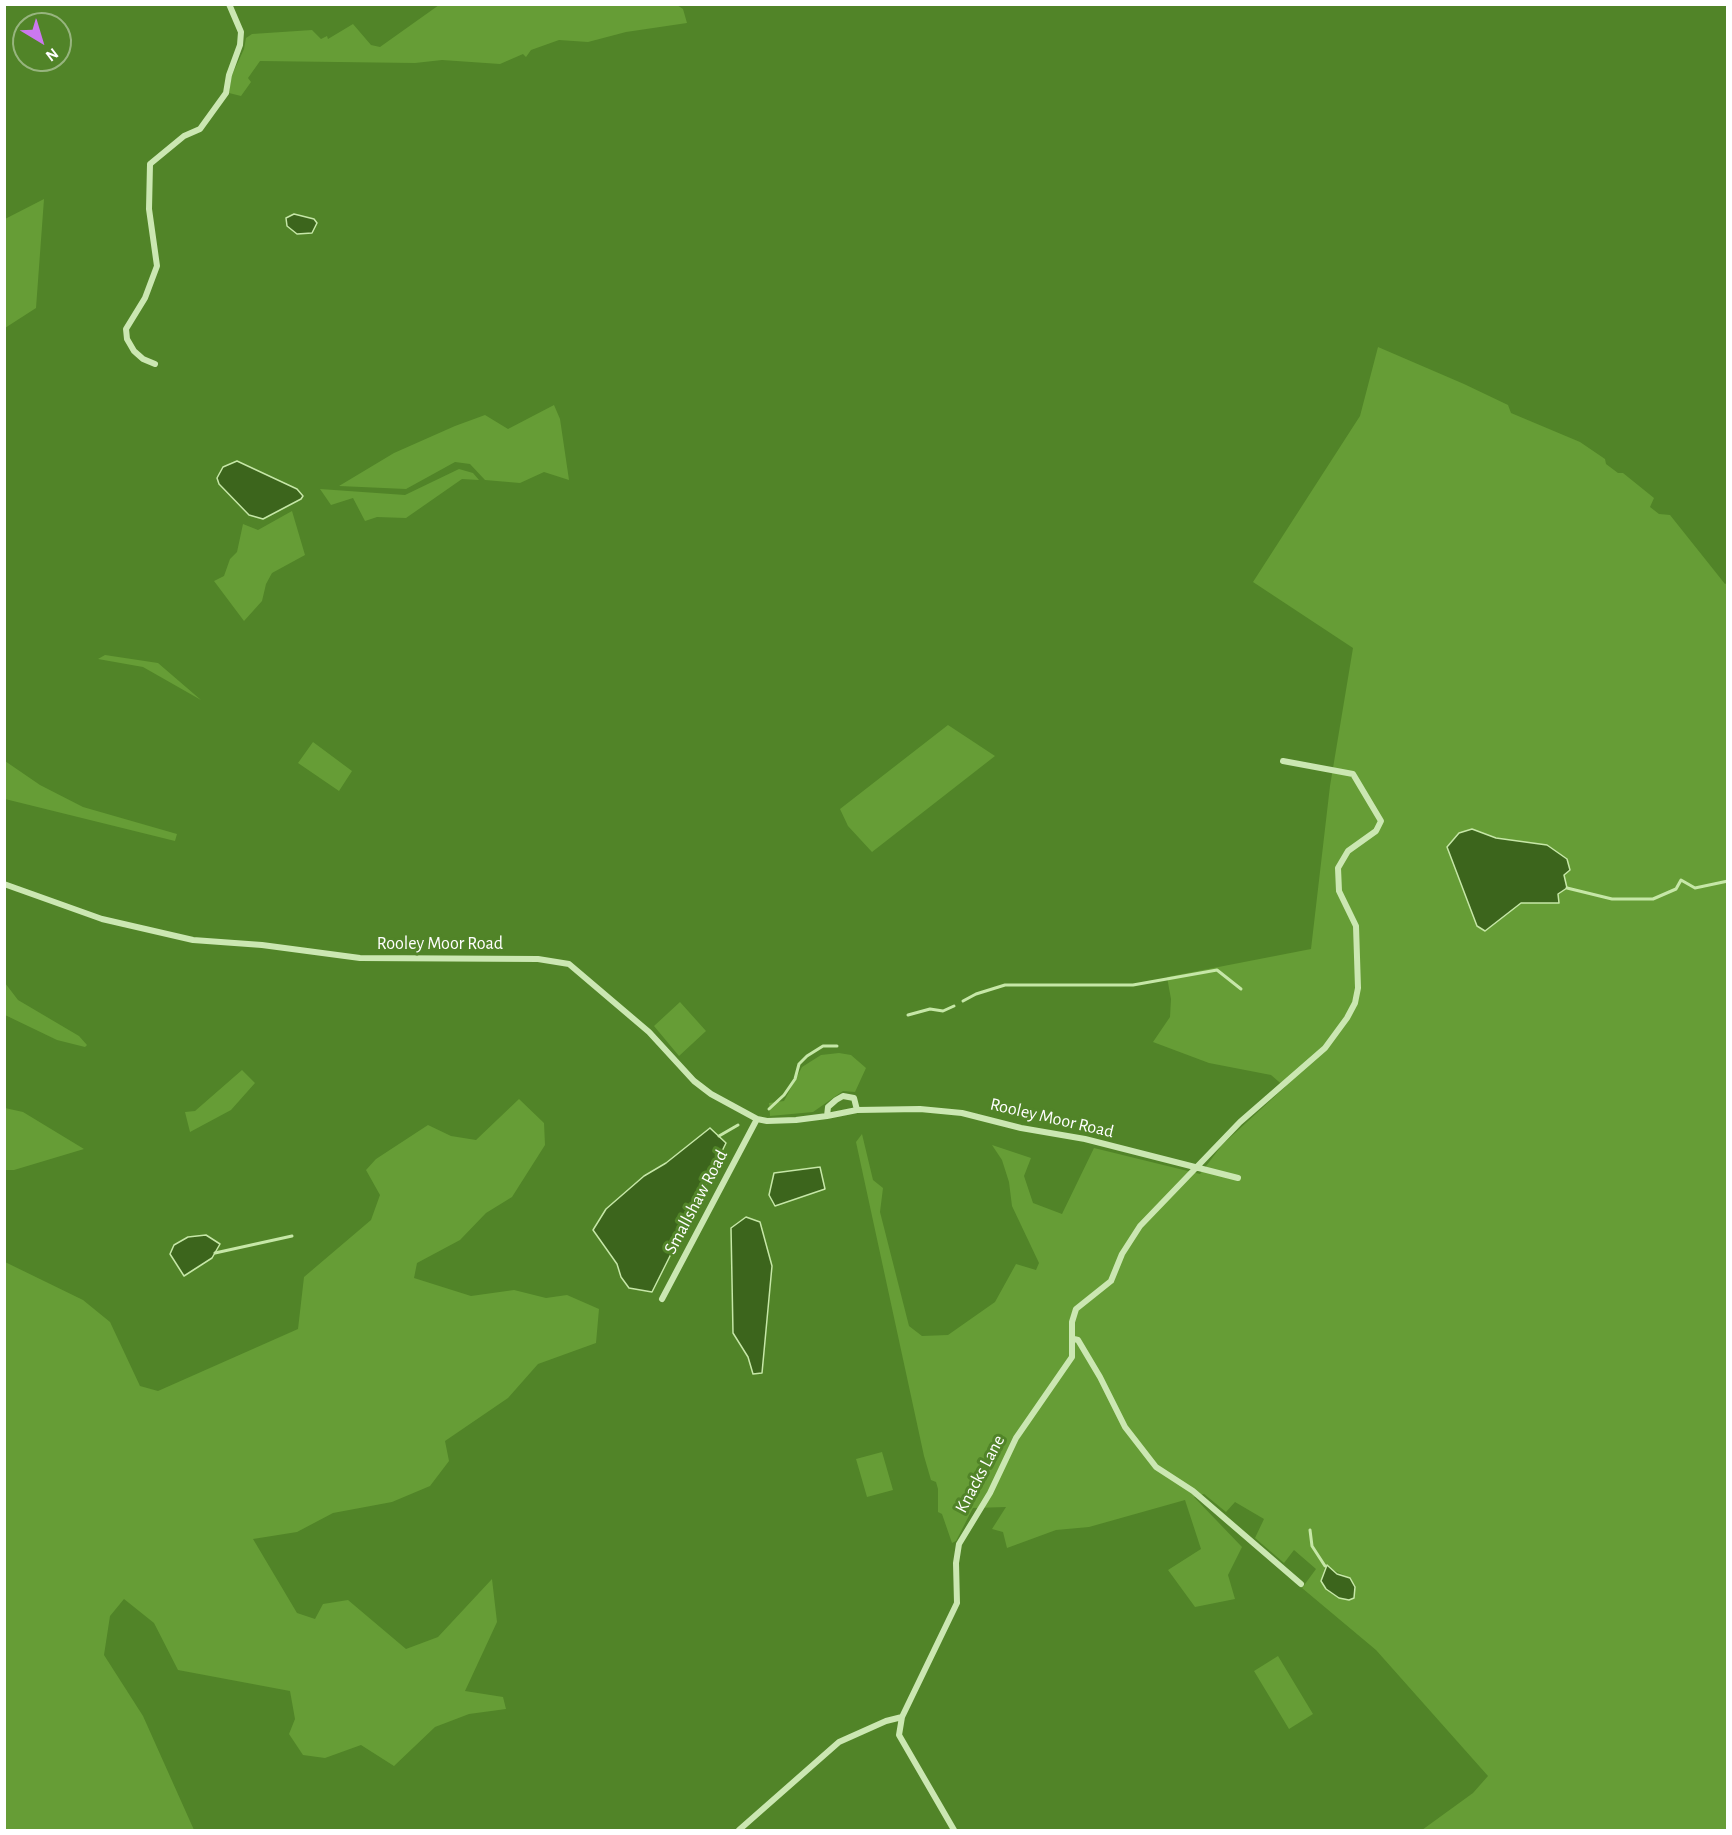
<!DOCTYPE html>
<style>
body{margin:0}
#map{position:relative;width:1732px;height:1835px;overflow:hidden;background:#518428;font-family:"Alegreya Sans",sans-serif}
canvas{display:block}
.frame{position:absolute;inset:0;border:6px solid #fff;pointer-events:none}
.north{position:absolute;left:12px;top:12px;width:60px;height:60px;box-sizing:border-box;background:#518428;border:2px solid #97b57e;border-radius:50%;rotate:142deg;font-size:16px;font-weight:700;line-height:24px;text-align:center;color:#fff}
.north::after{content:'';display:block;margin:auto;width:21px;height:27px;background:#cb78ef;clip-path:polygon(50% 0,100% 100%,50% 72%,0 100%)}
</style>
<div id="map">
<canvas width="1732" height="1835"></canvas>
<div class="frame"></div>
<div class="north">N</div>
</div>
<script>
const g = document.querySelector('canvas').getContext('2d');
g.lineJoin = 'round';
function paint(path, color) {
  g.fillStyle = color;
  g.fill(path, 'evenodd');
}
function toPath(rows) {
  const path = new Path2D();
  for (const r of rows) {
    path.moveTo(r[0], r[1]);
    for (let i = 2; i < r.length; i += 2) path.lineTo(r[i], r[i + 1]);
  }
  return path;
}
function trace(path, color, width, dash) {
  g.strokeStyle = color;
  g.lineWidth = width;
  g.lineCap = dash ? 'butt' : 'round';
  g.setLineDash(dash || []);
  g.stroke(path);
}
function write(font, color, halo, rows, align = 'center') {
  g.font = font + ' "Alegreya Sans",sans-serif';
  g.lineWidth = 6;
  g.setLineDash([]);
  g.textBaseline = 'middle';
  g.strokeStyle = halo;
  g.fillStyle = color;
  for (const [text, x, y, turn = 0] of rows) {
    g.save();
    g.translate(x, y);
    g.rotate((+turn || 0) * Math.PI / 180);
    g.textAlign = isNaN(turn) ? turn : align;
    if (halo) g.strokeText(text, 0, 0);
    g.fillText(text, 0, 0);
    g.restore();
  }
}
paint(toPath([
 [439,5,677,5,683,9,687,23,626,32,588,42,559,40,531,50,526,57,523,54,500,64,442,60,415,63,260,61,248,78,251,82,241,96,229,93,232,75,244,49,246,38,252,34,312,30,321,39,327,36,328,39,353,24,371,45,380,47],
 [44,199,36,308,5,328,5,219],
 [1378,347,1464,384,1508,405,1511,413,1580,442,1605,459,1606,464,1618,473,1623,473,1654,498,1650,507,1659,514,1670,515,1725,584,1727,583,1727,1830,1422,1830,1473,1793,1488,1776,1376,1650,1302,1588,1316,1569,1294,1550,1284,1563,1255,1538,1264,1519,1235,1502,1226,1512,1204,1494,1194,1497,1242,1547,1228,1575,1235,1599,1195,1607,1168,1570,1201,1549,1185,1500,1089,1527,1056,1530,1007,1548,1003,1532,992,1529,1006,1507,973,1508,956,1541,952,1543,942,1514,938,1512,938,1489,936,1482,931,1480,924,1456,856,1142,862,1134,873,1180,883,1188,880,1212,909,1326,922,1336,948,1335,995,1302,1016,1264,1036,1270,1039,1263,1012,1206,1009,1182,1002,1160,992,1145,1031,1158,1024,1176,1033,1203,1062,1214,1094,1148,1200,1174,1222,1145,1285,1087,1271,1075,1209,1063,1153,1042,1170,1017,1171,999,1167,977,1311,949,1330,786,1353,648,1253,582,1360,416],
 [1325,1566,1350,1578,1339,1598,1321,1581],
 [554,405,560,419,569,480,544,472,520,483,485,480,470,464,455,462,406,489,339,486,394,453,455,426,485,415,508,429],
 [459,469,473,473,479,480,462,479,406,518,377,517,365,521,353,498,331,505,320,489,405,495],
 [292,511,305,555,272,573,266,584,262,601,244,621,214,581,224,576,230,559,237,552,243,524,258,530],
 [105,655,158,663,201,700,143,667,98,659],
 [948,725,995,756,872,852,848,826,840,809],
 [313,742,352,771,339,791,298,763],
 [5,761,40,785,83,807,177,834,175,841,5,799],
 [5,983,18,1000,79,1036,87,1045,85,1047,57,1040,5,1015],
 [680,1002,706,1031,679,1056,654,1026],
 [839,1053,851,1055,866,1068,855,1092,843,1091,813,1112,770,1116,769,1103,784,1101,802,1067,821,1055],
 [242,1070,255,1083,231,1110,190,1132,185,1112,195,1111],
 [519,1099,544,1123,545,1145,512,1197,486,1213,460,1240,417,1263,414,1278,471,1296,514,1290,546,1298,567,1295,599,1309,596,1343,538,1364,508,1398,445,1441,449,1461,430,1486,392,1502,333,1513,297,1532,253,1539,297,1613,315,1619,323,1604,348,1600,406,1649,438,1637,492,1579,497,1622,465,1691,503,1697,506,1709,469,1714,435,1727,394,1766,361,1745,325,1758,303,1755,289,1734,295,1719,290,1691,178,1670,154,1623,124,1599,110,1616,104,1655,143,1716,194,1830,5,1830,5,1262,83,1300,110,1322,140,1386,158,1391,298,1329,304,1277,371,1220,380,1195,366,1170,376,1159,428,1125,451,1136,476,1140],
 [5,1108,23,1112,84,1149,14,1170,5,1170],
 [882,1452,893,1490,867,1497,856,1459],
 [1278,1656,1313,1714,1289,1729,1254,1671]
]), '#669d36');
const water = toPath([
 [294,214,314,219,317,223,312,233,297,234,287,226,286,218,294,214],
 [237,461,297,489,303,496,301,499,263,519,249,515,219,484,217,478,223,467,237,461],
 [1472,829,1496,838,1547,845,1567,859,1570,870,1564,875,1567,888,1558,894,1559,903,1521,903,1485,931,1477,926,1447,847,1459,833,1472,829],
 [710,1128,726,1143,709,1178,652,1292,629,1288,621,1277,617,1264,593,1230,606,1209,644,1176,666,1163,710,1128],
 [820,1167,825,1189,775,1206,769,1195,774,1173,820,1167],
 [746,1217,760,1222,772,1266,762,1373,753,1374,748,1357,733,1333,731,1228,746,1217],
 [206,1235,220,1244,212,1258,184,1276,170,1254,174,1245,188,1237,206,1235],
 [1327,1565,1337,1574,1350,1578,1355,1587,1354,1598,1349,1600,1339,1598,1326,1589,1321,1581,1327,1565]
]);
paint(water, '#3c651c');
trace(water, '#c6e7a7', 1.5);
trace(toPath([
 [1567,888,1612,899,1653,899,1676,889,1681,880,1695,888,1728,881],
 [963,1001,976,994,1005,985,1133,985,1217,970,1241,989],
 [908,1015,930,1009,943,1011,954,1006],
 [769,1109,784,1095,795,1079,799,1064,807,1056,823,1046,837,1046],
 [719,1136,738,1125],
 [215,1253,292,1236],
 [1310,1530,1312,1546,1325,1566]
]), '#c6e7a7', 3);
trace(toPath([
 [155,364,143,359,134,351,127,339,126,329,145,298,157,266,149,209,150,164,184,136,200,129,226,93,229,75,240,45,241,32,229,4],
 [4,884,102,919,193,940,262,945,360,958,538,959,569,964,649,1032,694,1081,711,1094,757,1119,767,1121,796,1120,827,1116,857,1110,854,1098,843,1096,836,1100,828,1107,827,1116],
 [857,1110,920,1109,962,1113,1021,1128,1085,1139,1238,1178],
 [662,1299,757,1119],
 [1074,1339,1078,1340,1100,1377,1125,1427,1156,1467,1193,1491,1301,1584],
 [739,1830,839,1742,886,1721,902,1717],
 [954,1830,899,1735,902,1717,957,1603,956,1563,959,1544,990,1493,1016,1438,1072,1357,1072,1322,1076,1309,1111,1281,1122,1254,1140,1226,1240,1122,1325,1048,1347,1018,1355,1003,1358,988,1356,926,1339,891,1338,868,1348,851,1376,831,1381,821,1353,774,1283,761]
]), '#cbe7b2', 6);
write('18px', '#fff', '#518428', [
 ["Rooley Moor Road",440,944],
 ["Rooley Moor Road",1052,1118,13],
 ["Smallshaw Road",696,1202,-62],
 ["Knacks Lane",980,1474,-62]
]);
</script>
